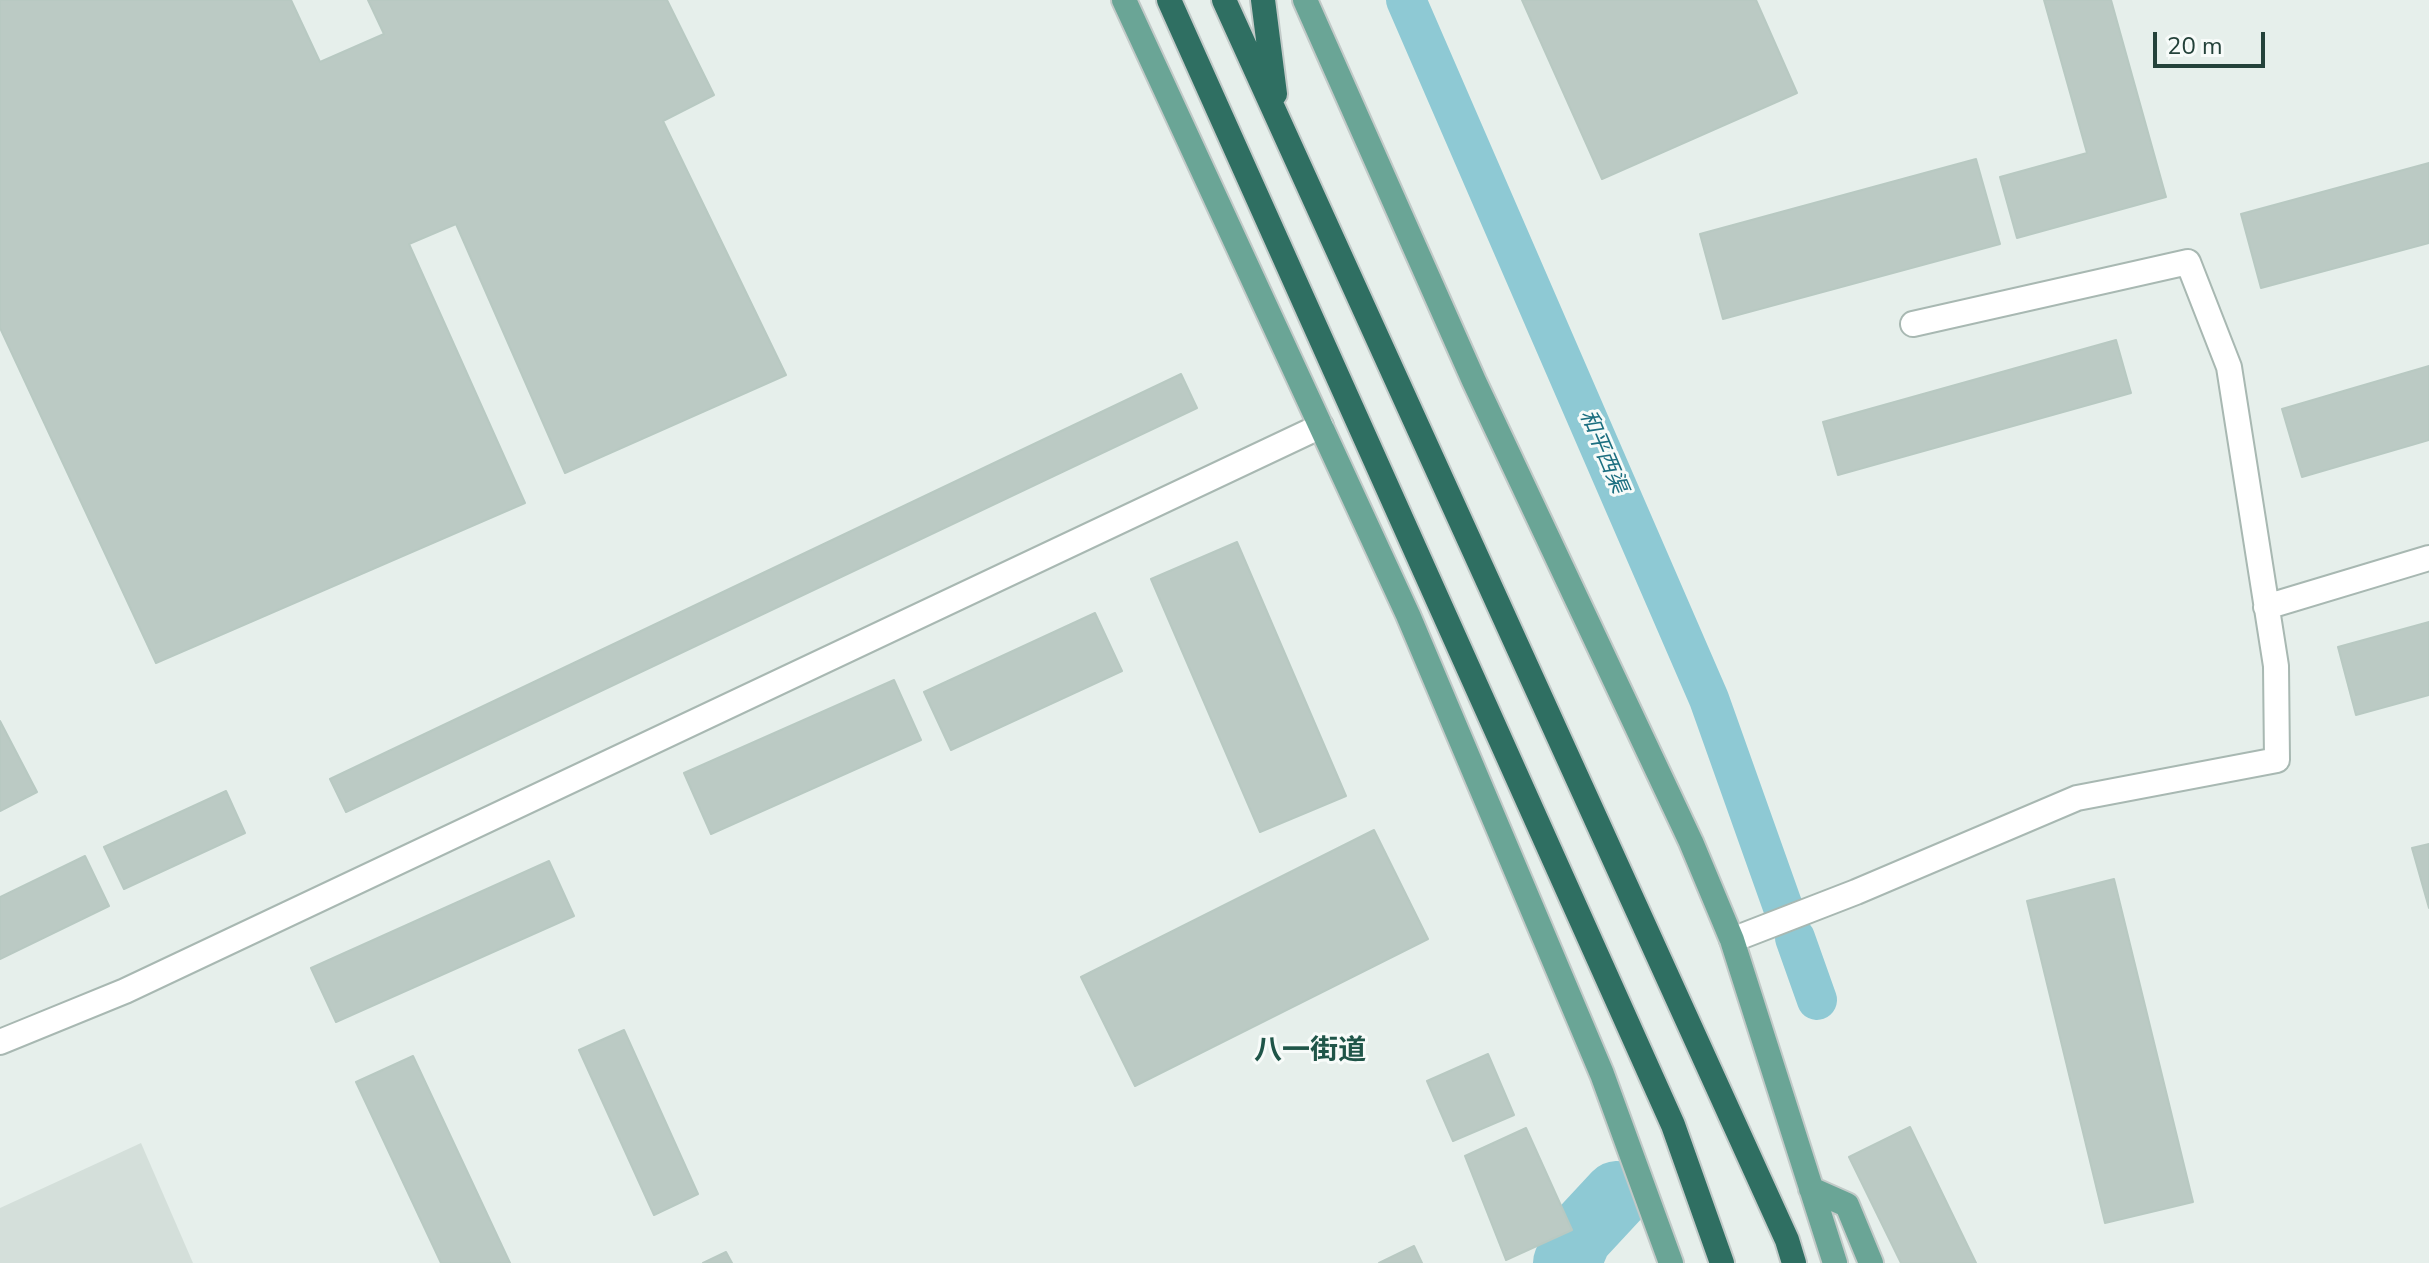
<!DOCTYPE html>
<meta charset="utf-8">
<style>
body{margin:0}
#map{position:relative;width:2429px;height:1263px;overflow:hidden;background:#e6efeb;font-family:"Nunito Sans",sans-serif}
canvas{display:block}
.scale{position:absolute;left:2153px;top:32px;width:112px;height:36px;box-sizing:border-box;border:4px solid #24423a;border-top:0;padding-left:10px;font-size:24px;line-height:28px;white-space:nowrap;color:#24423a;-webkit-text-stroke:6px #f7fbf9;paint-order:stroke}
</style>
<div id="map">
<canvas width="2429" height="1263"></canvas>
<div class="scale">20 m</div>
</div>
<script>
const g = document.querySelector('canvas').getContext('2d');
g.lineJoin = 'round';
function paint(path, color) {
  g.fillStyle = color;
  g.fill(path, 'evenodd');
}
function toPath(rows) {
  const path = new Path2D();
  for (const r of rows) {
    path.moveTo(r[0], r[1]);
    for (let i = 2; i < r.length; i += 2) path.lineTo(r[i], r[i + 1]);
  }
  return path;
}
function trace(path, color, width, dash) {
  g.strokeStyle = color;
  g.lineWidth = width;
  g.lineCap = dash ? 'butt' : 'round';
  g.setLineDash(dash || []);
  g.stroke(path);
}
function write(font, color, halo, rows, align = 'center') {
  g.font = font + ' "Nunito Sans","Noto Sans SC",sans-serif';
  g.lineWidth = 6;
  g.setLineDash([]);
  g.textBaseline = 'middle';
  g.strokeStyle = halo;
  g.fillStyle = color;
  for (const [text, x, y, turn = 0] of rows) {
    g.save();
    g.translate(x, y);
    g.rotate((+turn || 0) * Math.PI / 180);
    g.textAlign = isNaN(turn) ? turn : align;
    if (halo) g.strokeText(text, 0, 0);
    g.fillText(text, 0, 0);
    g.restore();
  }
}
paint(toPath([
 [141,1143,193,1263,0,1263,0,1208]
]), '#d4dfda');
trace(toPath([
 [1406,0,1709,699,1784,910],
 [1795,938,1817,1000]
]), '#8ec9d4', 40);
trace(toPath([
 [1567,1263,1578,1237,1617,1195]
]), '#8ec9d4', 68);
const building = toPath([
 [0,0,291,0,320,62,384,34,368,0,667,0,714,95,663,121,786,375,565,473,456,224,409,244,525,503,156,663,0,328,0,0],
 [1522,0,1756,0,1797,93,1602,179,1522,0],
 [2044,0,2111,0,2166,197,2017,238,2000,177,2087,153,2044,0],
 [1976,159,2000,244,1723,319,1700,234,1976,159],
 [2429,163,2429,243,2261,288,2241,214,2429,163],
 [2116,340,2131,393,1838,475,1823,422,2116,340],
 [2429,366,2429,440,2302,477,2282,409,2429,366],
 [1181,374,1197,408,346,812,330,779,1181,374],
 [1237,542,1346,796,1260,832,1151,579,1237,542],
 [1095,613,1122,671,951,750,924,692,1095,613],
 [2429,622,2429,695,2356,715,2338,647,2429,622],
 [894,680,921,740,711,834,684,773,894,680],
 [0,721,37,792,0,811,0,721],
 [226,791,245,833,124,889,104,847,226,791],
 [1374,830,1428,939,1135,1086,1081,977,1374,830],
 [2429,844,2429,908,2412,848,2429,844],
 [85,856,109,906,0,959,0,897,85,856],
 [549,861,574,916,336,1022,311,968,549,861],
 [2114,879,2193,1202,2105,1223,2027,901,2114,879],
 [624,1030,698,1194,654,1215,579,1050,624,1030],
 [1488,1054,1514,1115,1453,1141,1427,1081,1488,1054],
 [413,1056,510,1263,441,1263,356,1082,413,1056],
 [1910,1127,1976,1263,1901,1263,1849,1157,1910,1127],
 [1526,1128,1572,1230,1506,1260,1465,1156,1526,1128],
 [1414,1246,1422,1263,1379,1263,1414,1246],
 [726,1252,732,1263,703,1263,726,1252]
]);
paint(building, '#bbcac4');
trace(building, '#b8c9c2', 2);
const minor = toPath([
 [2266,607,2429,558],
 [1732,940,1856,892,2077,798,2277,760,2276,666,2229,367,2188,262,1913,324],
 [0,1042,125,991,1321,426]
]);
const major = toPath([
 [1124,0,1408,615,1602,1074,1671,1263],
 [1305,0,1474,381,1691,842,1732,940,1835,1263],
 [1811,1189,1847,1205,1871,1263]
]);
const highway = toPath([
 [1169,0,1673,1125,1722,1263],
 [1224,0,1787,1240,1794,1263],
 [1263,0,1275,94]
]);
trace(minor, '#a8b8b2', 28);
trace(major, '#c2cac8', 28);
trace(highway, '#c2cac8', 28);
trace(minor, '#fff', 24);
trace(major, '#6aa596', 24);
trace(highway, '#2f6f62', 24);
write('italic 22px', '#1c6f80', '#f7fbf9', [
 ["和平西渠",1602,452,67]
]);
write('bold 28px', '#1f5548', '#f7fbf9', [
 ["八一街道",1310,1052]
]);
</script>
